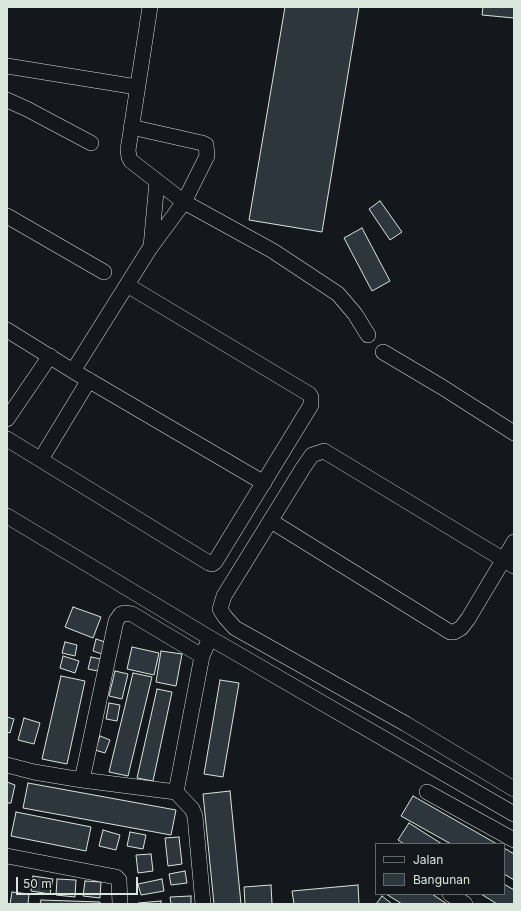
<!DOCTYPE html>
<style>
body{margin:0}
#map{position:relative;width:521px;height:911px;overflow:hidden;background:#14181c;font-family:Inter,sans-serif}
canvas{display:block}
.frame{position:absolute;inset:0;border:8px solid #d8e6dc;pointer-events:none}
.legend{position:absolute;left:375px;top:843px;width:130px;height:52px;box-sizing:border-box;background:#14181c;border:1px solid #626a69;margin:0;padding:5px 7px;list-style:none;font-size:12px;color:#d8e6dc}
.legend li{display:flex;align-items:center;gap:8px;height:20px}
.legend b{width:20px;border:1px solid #626a69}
.scale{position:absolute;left:16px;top:877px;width:122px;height:18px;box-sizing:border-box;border:2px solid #d8e6dc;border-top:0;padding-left:5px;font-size:12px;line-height:14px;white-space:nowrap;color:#d8e6dc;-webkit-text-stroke:3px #14181c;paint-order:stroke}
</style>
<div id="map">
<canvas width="521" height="911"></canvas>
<div class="frame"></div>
<ul class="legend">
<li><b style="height:5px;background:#14181c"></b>Jalan</li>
<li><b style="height:11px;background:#2c363c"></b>Bangunan</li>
</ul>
<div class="scale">50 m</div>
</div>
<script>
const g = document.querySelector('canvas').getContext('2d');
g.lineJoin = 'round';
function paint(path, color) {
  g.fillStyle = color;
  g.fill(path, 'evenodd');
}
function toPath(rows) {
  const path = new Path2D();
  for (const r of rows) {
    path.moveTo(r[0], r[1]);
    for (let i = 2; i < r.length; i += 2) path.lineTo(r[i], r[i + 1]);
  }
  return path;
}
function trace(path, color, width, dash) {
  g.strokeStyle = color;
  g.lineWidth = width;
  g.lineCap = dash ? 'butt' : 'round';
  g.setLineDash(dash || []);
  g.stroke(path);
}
const building = toPath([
 [285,7,359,7,322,232,249,220,285,7],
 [483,7,514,7,514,18,482,15,483,7],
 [380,201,402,232,390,240,369,209,380,201],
 [362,228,390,281,372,291,344,238,362,228],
 [73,607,101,617,93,638,65,627,73,607],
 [96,639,105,642,102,654,93,651,96,639],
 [65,642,77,645,75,656,62,653,65,642],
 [132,647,159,653,154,675,127,669,132,647],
 [161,651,182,654,176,686,156,682,161,651],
 [63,656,79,661,75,673,60,668,63,656],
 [91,657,101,659,98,671,88,669,91,657],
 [115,671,128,674,122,699,109,696,115,671],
 [133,673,152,677,128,776,109,772,133,673],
 [61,676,85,681,67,764,42,759,61,676],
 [220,680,239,683,223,777,204,774,220,680],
 [157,689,172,692,153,781,137,778,157,689],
 [109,703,120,705,117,721,106,719,109,703],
 [7,717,14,719,10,733,7,732,7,717],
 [24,718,40,723,34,744,18,740,24,718],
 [100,736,110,740,105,753,95,750,100,736],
 [7,782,15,785,11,803,7,803,7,782],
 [28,783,176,810,171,835,23,808,28,783],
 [230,791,241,904,214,904,203,794,230,791],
 [413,796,497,844,451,844,401,816,413,796],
 [16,812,91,827,86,851,11,836,16,812],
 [409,823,442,844,404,844,398,840,409,823],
 [103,830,120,835,116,850,99,846,103,830],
 [130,832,146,835,143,849,127,846,130,832],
 [179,837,182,864,168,866,165,838,179,837],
 [504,848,514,854,514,880,504,874,504,848],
 [151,854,153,871,138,873,136,855,151,854],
 [185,871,187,883,171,885,169,874,185,871],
 [33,876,53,879,50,894,31,891,33,876],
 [57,879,76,880,75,897,56,895,57,879],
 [162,879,164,891,141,895,138,884,162,879],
 [85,881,101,882,100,898,83,896,85,881],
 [504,884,514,890,514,904,497,904,481,894,504,894,504,884],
 [271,885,272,904,245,904,244,887,271,885],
 [358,885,359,904,294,904,292,891,358,885],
 [12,892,29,894,28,904,10,904,12,892],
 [386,894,432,894,447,904,402,904,386,894],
 [191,896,191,904,171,904,170,897,191,896],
 [382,896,392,904,376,904,382,896],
 [41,900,100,902,100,904,40,904,41,900],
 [161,901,161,904,138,904,138,903,161,901]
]);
paint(building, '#2c363c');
trace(building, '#d8e6dc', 1);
const minor = toPath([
 [150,7,128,150,129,157,131,161,184,202,273,251,338,294,355,314,368,335],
 [7,66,137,87],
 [7,100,27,109,91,143],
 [7,216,104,272],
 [151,247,157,181],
 [7,330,73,371,264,483],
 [383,352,442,387,514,433],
 [73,371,150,248,184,202,207,156,206,145,202,143,131,127],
 [7,419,50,356],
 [7,439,209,563,212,564,215,562,311,405,311,397,309,394,127,285],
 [41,459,89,380],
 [7,516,210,638,514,814],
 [271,521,450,632,454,632,461,628,468,619,514,542],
 [514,566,324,451,312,455,303,468,224,596,220,609,225,617,235,628,406,724,514,789],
 [7,765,34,772,82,780,176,792],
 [82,780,116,621,121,614,124,613,132,614,202,656],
 [427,792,514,840],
 [7,856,116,877,119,880,120,904],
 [450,894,465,904],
 [203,904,195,816,192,809,176,792,202,656,210,638]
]);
trace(minor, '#d8e6dc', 16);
trace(minor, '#14181c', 15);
</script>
